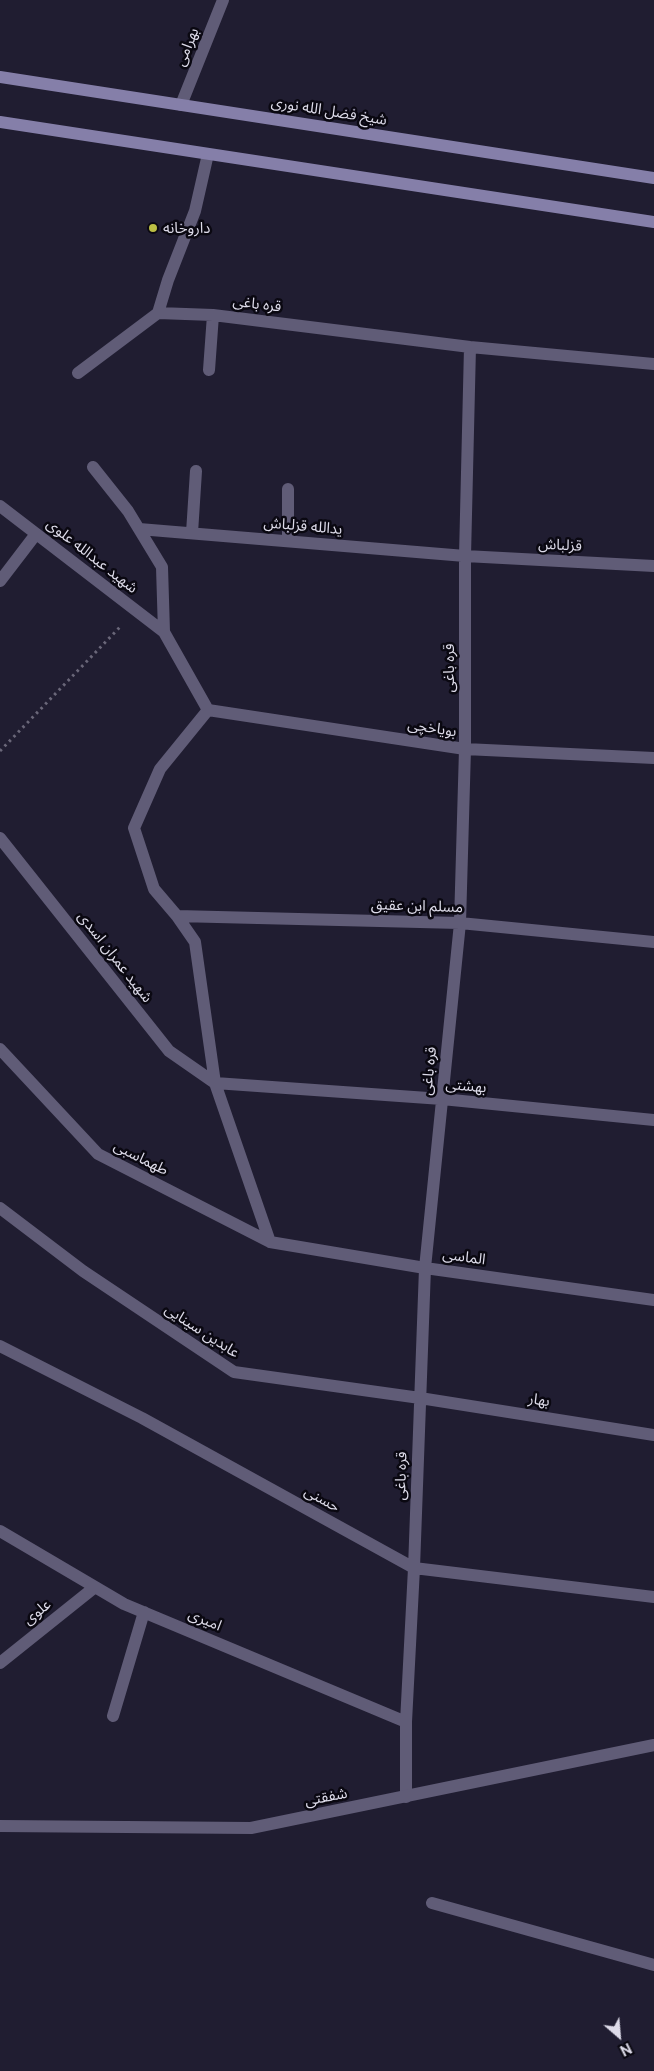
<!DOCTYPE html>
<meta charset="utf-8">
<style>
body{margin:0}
#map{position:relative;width:654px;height:2071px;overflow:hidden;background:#201d31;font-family:"Public Sans",sans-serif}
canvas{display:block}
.north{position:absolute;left:594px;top:2011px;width:50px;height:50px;-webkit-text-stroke:4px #0a0811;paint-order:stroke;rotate:153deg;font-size:14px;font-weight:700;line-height:20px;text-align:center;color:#dddbe9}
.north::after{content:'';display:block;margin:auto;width:18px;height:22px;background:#dddbe9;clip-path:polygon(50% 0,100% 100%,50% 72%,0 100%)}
</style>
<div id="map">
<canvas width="654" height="2071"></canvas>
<div class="north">N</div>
</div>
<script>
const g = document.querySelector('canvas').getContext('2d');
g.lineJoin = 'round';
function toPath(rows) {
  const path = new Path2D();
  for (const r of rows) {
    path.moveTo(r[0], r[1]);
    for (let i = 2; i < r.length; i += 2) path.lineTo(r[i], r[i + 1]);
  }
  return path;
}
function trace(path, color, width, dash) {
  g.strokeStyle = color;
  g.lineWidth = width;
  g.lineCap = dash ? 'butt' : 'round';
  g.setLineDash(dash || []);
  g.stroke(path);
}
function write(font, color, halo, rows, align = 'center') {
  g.font = font + ' "Public Sans","Noto Sans Arabic",sans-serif';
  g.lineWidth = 5;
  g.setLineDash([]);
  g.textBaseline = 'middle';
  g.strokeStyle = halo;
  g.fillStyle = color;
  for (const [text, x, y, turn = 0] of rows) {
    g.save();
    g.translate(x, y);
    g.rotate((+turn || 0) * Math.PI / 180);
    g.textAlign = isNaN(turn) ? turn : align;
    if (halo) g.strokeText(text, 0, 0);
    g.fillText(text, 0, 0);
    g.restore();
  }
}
trace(toPath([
 [0,751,121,626]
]), '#6a6779', 3, [2.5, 4]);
trace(toPath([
 [181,105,223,0],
 [158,313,213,315,470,347,654,364],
 [209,370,213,315],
 [78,373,158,313,168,280,195,211,208,154],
 [93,467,128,511,162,567,164,632,208,710],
 [0,506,164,632],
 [139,529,465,556,654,566],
 [192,533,196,471],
 [288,541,288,489],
 [0,581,36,534],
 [208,710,160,769,134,828,154,889,177,916,195,942,215,1083,270,1242],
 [208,710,465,749,654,758],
 [0,838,169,1051,215,1083,442,1099,654,1120],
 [177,916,460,923,654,942],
 [0,1049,98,1154,270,1242,425,1268,654,1300],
 [0,1208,83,1271,234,1372,420,1398,654,1435],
 [0,1346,142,1418,414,1568,654,1597],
 [0,1531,124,1604,406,1722],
 [0,1663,95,1587],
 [113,1716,144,1612],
 [406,1797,406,1722,414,1568,425,1268,460,923,465,749,465,556,470,347],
 [432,1903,654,1965]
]), '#605c77', 12);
trace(toPath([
 [0,1826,251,1828,654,1745]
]), '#605c77', 12);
trace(toPath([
 [0,77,654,178],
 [0,122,654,222]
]), '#857fa9', 12);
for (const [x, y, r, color] of [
 [153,228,5,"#bcbf44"]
]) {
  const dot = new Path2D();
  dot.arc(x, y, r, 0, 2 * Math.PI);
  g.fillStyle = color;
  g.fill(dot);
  trace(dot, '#0a0811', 2);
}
write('15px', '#dddbe9', '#0a0811', [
 ["بهرامی",187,47,-68],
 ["شیخ فضل الله نوری",329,111,9],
 ["قره باغی",257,304,7],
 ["یدالله قزلباش",303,526,5],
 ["قزلباش",560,545,3],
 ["شهید عبدالله علوی",92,556,38],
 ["قره باغی",449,668,-90],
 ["بویاخچی",432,728,9],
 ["مسلم ابن عقیق",417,906,2],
 ["شهید عمران اسدی",115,957,52],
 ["قره باغی",429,1071,-84],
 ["بهشتی",466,1086,5],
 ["طهماسبی",141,1158,27],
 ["الماسی",464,1257,8],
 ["عابدین سینایی",202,1331,33],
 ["بهار",539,1400,9],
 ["قره باغی",401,1476,-88],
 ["حسنی",322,1499,29],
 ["علوی",37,1612,-39],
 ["امیری",205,1620,23],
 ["شفقتی",326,1797,-11]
]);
write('15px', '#dddbe9', '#0a0811', [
 ["داروخانه",163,228]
], 'left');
</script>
